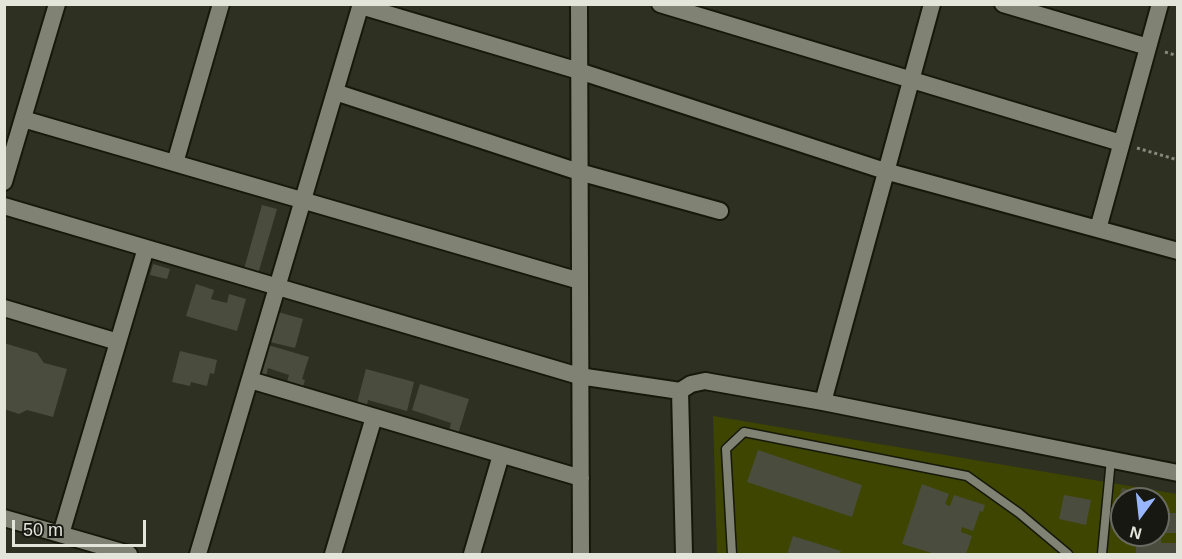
<!DOCTYPE html>
<style>
body{margin:0}
#map{position:relative;width:1182px;height:559px;overflow:hidden;background:#2e3122;font-family:Arial,sans-serif}
canvas{display:block}
.frame{position:absolute;inset:0;border:6px solid #e3e5db;pointer-events:none}
.north{position:absolute;left:1110px;top:487px;width:60px;height:60px;box-sizing:border-box;background:#161811;border:2px solid #686a62;border-radius:50%;rotate:195deg;font-size:16px;font-weight:700;line-height:24px;text-align:center;color:#e3e5db}
.north::after{content:'';display:block;margin:auto;width:21px;height:27px;background:#98b6fd;clip-path:polygon(50% 0,100% 100%,50% 72%,0 100%)}
.scale{position:absolute;left:12px;top:520px;width:134px;height:27px;box-sizing:border-box;border:3px solid #e3e5db;border-top:0;padding-left:8px;font-size:18px;line-height:21px;white-space:nowrap;color:#e3e5db;-webkit-text-stroke:4px #161811;paint-order:stroke}
</style>
<div id="map">
<canvas width="1182" height="559"></canvas>
<div class="frame"></div>
<div class="north">N</div>
<div class="scale">50 m</div>
</div>
<script>
const g = document.querySelector('canvas').getContext('2d');
g.lineJoin = 'round';
function paint(path, color) {
  g.fillStyle = color;
  g.fill(path, 'evenodd');
}
function toPath(rows) {
  const path = new Path2D();
  for (const r of rows) {
    path.moveTo(r[0], r[1]);
    for (let i = 2; i < r.length; i += 2) path.lineTo(r[i], r[i + 1]);
  }
  return path;
}
function trace(path, color, width, dash) {
  g.strokeStyle = color;
  g.lineWidth = width;
  g.lineCap = dash ? 'butt' : 'round';
  g.setLineDash(dash || []);
  g.stroke(path);
}
paint(toPath([
 [713,416,1177,494,1177,554,717,554],
 [1122,499,1158,499,1158,535,1122,535]
]), '#3e4501');
paint(toPath([
 [262,205,277,209,258,274,244,269],
 [153,264,170,269,167,279,150,275],
 [196,284,214,290,211,299,227,303,229,294,246,299,237,331,186,316],
 [278,312,303,319,295,348,270,342],
 [4,343,37,353,44,363,67,369,53,417,27,410,19,414,4,409],
 [261,343,309,357,302,379,305,380,302,390,286,385,289,375,268,368,265,381,252,378],
 [180,351,217,360,214,374,210,373,207,386,191,382,190,386,172,382],
 [366,369,414,382,407,411,368,400,367,405,357,403],
 [420,384,469,399,458,434,449,431,451,423,412,410],
 [758,450,862,485,852,517,747,482],
 [922,484,949,494,945,504,950,506,954,495,985,505,983,512,980,511,973,531,962,527,961,532,972,536,966,554,935,554,902,544],
 [1122,488,1135,491,1133,499,1122,499,1122,504,1118,503],
 [1064,495,1091,500,1086,525,1059,519],
 [1158,513,1178,513,1178,533,1161,533,1161,543,1178,543,1178,554,1136,554,1136,535,1158,535],
 [793,536,841,551,839,554,787,554]
]), '#4a4d3d');
const service = toPath([
 [732,554,726,449,744,432,967,476,1019,513,1068,554],
 [1102,554,1111,459]
]);
const minor = toPath([
 [579,4,581,554],
 [660,4,1121,143],
 [1003,4,1148,47],
 [361,6,579,71,885,171,1178,251],
 [335,92,579,172,720,211],
 [23,119,580,281],
 [175,163,221,4],
 [4,182,57,4],
 [4,206,579,376,680,391,691,384,705,381,823,402,1178,473],
 [1098,229,1160,4],
 [4,308,118,342],
 [250,380,581,478],
 [680,391,684,554],
 [823,402,932,4],
 [4,518,129,554],
 [61,534,146,248],
 [198,554,361,4],
 [333,554,374,417],
 [472,554,501,455]
]);
trace(service, '#16180b', 11);
trace(minor, '#16180b', 20);
trace(toPath([
 [1165,52,1178,56],
 [1137,148,1178,160]
]), '#87897d', 3, [3, 3]);
trace(service, '#808373', 8);
trace(minor, '#808373', 16);
</script>
